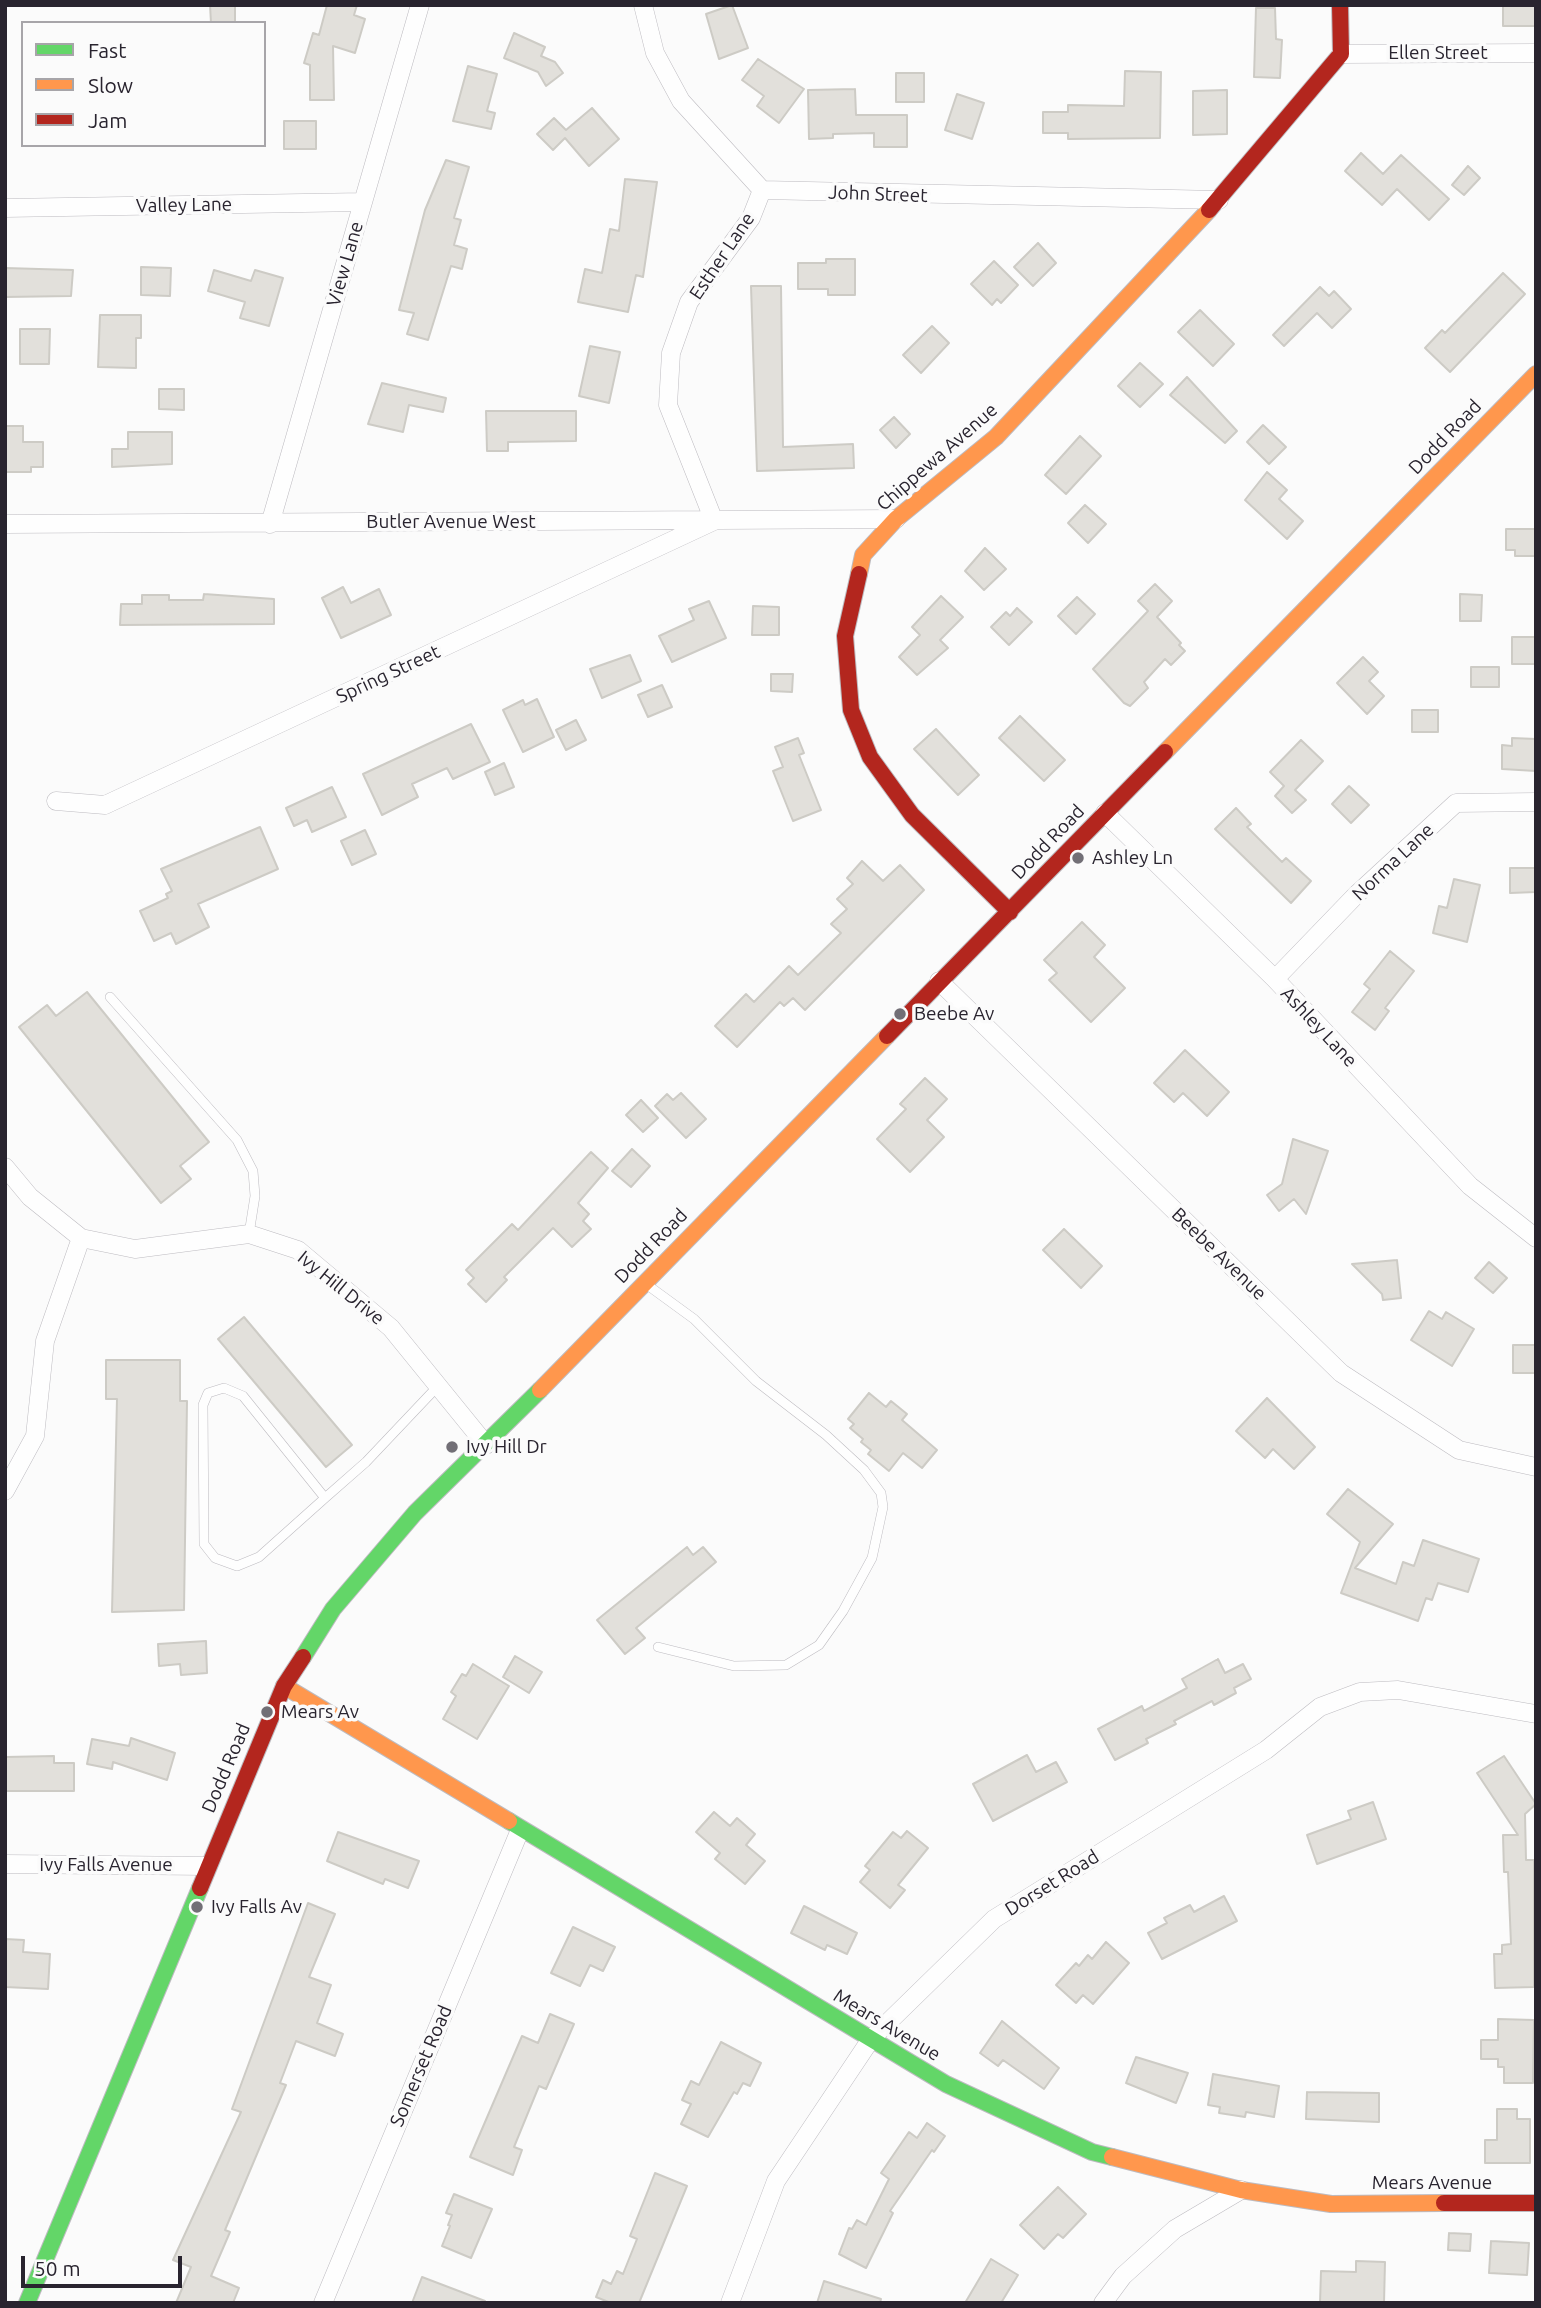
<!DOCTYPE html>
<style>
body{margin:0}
#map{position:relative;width:1541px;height:2308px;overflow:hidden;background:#fbfbfb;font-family:Ubuntu,sans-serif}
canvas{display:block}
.frame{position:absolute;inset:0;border:7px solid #29242f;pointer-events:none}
.legend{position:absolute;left:21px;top:21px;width:245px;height:126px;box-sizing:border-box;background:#fbfbfb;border:2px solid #a7a5a9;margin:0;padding:9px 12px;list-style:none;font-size:21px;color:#29242f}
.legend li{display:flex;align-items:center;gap:14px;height:35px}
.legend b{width:35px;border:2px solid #a7a5a9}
.scale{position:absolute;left:21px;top:2256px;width:161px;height:32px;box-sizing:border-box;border:4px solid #29242f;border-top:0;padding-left:9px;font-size:21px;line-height:24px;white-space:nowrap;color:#29242f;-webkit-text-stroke:5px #fbfbfb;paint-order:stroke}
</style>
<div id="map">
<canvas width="1541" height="2308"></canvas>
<div class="frame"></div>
<ul class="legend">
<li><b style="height:9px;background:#63d668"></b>Fast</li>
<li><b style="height:9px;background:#ff974d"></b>Slow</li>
<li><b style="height:9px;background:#b3261e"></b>Jam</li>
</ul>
<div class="scale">50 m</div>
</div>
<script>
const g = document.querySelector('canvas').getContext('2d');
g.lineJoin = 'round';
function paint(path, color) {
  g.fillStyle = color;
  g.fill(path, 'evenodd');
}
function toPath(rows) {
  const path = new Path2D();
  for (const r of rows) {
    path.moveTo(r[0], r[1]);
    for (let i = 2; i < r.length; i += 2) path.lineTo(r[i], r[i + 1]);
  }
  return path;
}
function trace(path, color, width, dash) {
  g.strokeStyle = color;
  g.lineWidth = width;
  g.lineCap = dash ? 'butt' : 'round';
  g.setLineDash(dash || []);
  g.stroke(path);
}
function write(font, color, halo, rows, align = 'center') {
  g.font = font + ' Ubuntu,sans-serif';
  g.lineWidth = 7;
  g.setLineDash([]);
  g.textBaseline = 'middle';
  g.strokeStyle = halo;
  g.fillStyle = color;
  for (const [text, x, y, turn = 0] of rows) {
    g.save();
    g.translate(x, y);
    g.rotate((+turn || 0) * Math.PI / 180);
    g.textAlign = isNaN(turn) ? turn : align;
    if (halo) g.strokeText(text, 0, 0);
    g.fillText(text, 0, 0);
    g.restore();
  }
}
const building = toPath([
 [210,5,235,5,235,23,211,23,210,5],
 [327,5,357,5,354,15,365,19,355,53,333,46,334,100,310,100,310,65,304,63,313,33,319,35,327,5],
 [732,5,748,48,719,59,706,14,732,5],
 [1503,5,1536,5,1536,26,1503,26,1503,5],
 [1256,8,1275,8,1276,39,1282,40,1280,78,1254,77,1256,8],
 [514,33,545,47,541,56,555,62,563,73,546,86,538,72,504,58,514,33],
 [758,59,804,89,779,123,757,106,764,96,742,80,758,59],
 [468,66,497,74,487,111,495,113,491,129,453,121,468,66],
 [1125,71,1161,72,1160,138,1068,139,1068,133,1043,133,1043,112,1068,112,1068,105,1124,106,1125,71],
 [896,73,924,73,924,102,896,102,896,73],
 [855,89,856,115,907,115,907,147,874,147,874,133,833,134,833,138,809,139,808,90,855,89],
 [1227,90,1227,134,1193,135,1193,91,1227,90],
 [957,94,984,103,972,139,945,130,957,94],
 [592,108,619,139,589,166,565,138,553,150,537,134,554,118,566,130,592,108],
 [284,121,316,121,316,149,284,149,284,121],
 [1361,153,1383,174,1401,155,1449,199,1429,220,1397,189,1382,205,1345,171,1361,153],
 [446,160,469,167,454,218,461,220,454,245,467,249,462,269,451,266,428,340,407,334,414,313,399,310,425,210,446,160],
 [1468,166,1480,178,1464,195,1452,185,1468,166],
 [625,179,657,182,643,277,636,275,628,312,578,302,585,269,602,273,610,229,619,231,625,179],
 [1038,243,1056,263,1033,286,1014,267,1038,243],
 [826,259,855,259,855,295,828,295,828,289,798,289,798,263,826,263,826,259],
 [994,261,1018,285,1001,303,997,299,992,305,971,284,994,261],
 [141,267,171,268,170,296,141,295,141,267],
 [5,268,73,270,71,296,5,297,5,268],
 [214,270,251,281,255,270,283,278,269,326,240,318,245,302,208,291,214,270],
 [1503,273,1525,294,1450,372,1425,348,1442,330,1445,333,1503,273],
 [751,286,781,286,783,447,853,444,854,468,757,471,751,286],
 [1320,287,1329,296,1334,291,1351,309,1332,328,1317,313,1284,346,1273,335,1320,287],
 [1200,310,1234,344,1213,366,1178,332,1200,310],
 [100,315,141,315,141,338,136,338,136,368,98,367,100,315],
 [932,326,949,343,921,373,903,355,932,326],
 [20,329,50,329,49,364,20,364,20,329],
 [590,346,620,352,609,403,579,396,590,346],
 [1140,363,1163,384,1140,407,1118,386,1140,363],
 [1187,377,1237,431,1225,443,1170,395,1187,377],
 [382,383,446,398,443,412,409,405,403,432,368,424,382,383],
 [159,389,184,389,184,410,159,409,159,389],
 [486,411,576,411,576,441,508,442,508,451,487,451,486,411],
 [894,417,910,434,896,448,880,430,894,417],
 [1263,425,1286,447,1269,464,1247,442,1263,425],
 [5,426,23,426,23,442,43,442,43,467,31,467,31,472,5,472,5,426],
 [128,432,172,432,172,464,112,467,112,449,128,449,128,432],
 [1080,436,1101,456,1066,494,1045,475,1080,436],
 [1267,472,1287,490,1279,499,1303,521,1287,539,1245,500,1267,472],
 [1085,505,1106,524,1088,543,1068,523,1085,505],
 [1506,529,1536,529,1536,556,1515,556,1515,550,1506,550,1506,529],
 [985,548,1006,569,984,590,965,571,985,548],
 [1155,584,1172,601,1157,617,1181,643,1179,645,1185,651,1171,665,1165,659,1144,682,1148,688,1130,706,1124,703,1093,669,1148,611,1138,601,1155,584],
 [343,587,351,603,379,589,391,615,341,638,322,598,343,587],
 [204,594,274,599,274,624,120,625,121,604,142,604,142,595,169,595,169,600,203,600,204,594],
 [1460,594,1482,595,1481,621,1460,621,1460,594],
 [941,596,963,617,940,640,948,648,917,675,899,657,920,635,912,627,941,596],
 [1077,597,1095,614,1076,634,1058,616,1077,597],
 [709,601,726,638,672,662,659,636,694,620,689,609,709,601],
 [753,606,779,607,779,635,752,635,753,606],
 [1017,608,1032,622,1009,645,991,627,1006,612,1010,616,1017,608],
 [1512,637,1536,637,1536,664,1512,664,1512,637],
 [630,655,641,681,602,698,590,669,630,655],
 [1363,657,1378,672,1369,681,1384,696,1367,714,1337,683,1363,657],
 [1471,667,1499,667,1499,687,1471,687,1471,667],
 [771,674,793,674,792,692,771,691,771,674],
 [662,685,672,707,648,717,638,695,662,685],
 [537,699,554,737,523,752,503,710,523,700,525,705,537,699],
 [1412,710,1438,710,1438,732,1412,732,1412,710],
 [1020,716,1065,760,1044,781,999,738,1020,716],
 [576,720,586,740,566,750,556,730,576,720],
 [471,724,490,762,453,779,447,768,412,784,418,797,382,815,363,774,471,724],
 [936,729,979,775,958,795,914,749,936,729],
 [798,738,804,753,799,755,821,810,793,821,773,771,783,767,775,747,798,738],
 [1512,738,1536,739,1536,771,1502,769,1502,745,1512,746,1512,738],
 [1301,740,1323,761,1295,790,1306,800,1292,813,1275,796,1284,786,1270,772,1301,740],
 [504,763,514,787,495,795,485,772,504,763],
 [1349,786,1369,805,1351,823,1332,804,1349,786],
 [332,787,346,817,312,832,307,820,294,826,286,808,332,787],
 [1236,808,1251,824,1247,827,1282,862,1286,858,1311,881,1291,903,1215,829,1236,808],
 [260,827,278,869,198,904,209,927,176,944,171,933,154,941,140,911,168,898,166,894,172,891,161,869,260,827],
 [365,830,376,854,352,865,341,841,365,830],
 [862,861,883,881,900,865,924,890,805,1010,793,998,784,1006,780,1002,737,1047,715,1026,746,994,754,1002,789,966,798,975,841,933,831,924,847,909,837,899,853,884,847,878,862,861],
 [1510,868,1536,868,1536,892,1510,893,1510,868],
 [1454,879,1480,885,1467,942,1433,933,1439,906,1447,908,1454,879],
 [1082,922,1105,945,1094,957,1125,988,1091,1022,1049,980,1057,973,1044,960,1082,922],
 [1390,951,1414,971,1385,1008,1389,1011,1375,1030,1352,1012,1370,989,1364,984,1390,951],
 [87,992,209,1142,180,1166,191,1179,161,1203,19,1027,47,1005,56,1016,87,992],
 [1185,1050,1229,1092,1207,1116,1183,1093,1174,1102,1154,1083,1185,1050],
 [925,1078,947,1099,927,1120,944,1137,910,1172,877,1139,906,1109,900,1104,925,1078],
 [681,1093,706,1119,686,1138,655,1106,667,1094,673,1100,681,1093],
 [641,1100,658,1118,643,1132,626,1115,641,1100],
 [1293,1139,1328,1151,1306,1214,1294,1199,1279,1211,1267,1195,1282,1184,1293,1139],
 [632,1149,650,1166,631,1187,612,1171,632,1149],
 [591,1152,608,1168,578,1203,589,1214,583,1221,591,1229,572,1247,553,1228,504,1277,507,1280,486,1302,468,1284,474,1278,466,1270,512,1224,518,1230,591,1152],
 [1064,1229,1102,1266,1081,1288,1043,1250,1064,1229],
 [1397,1260,1401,1298,1383,1300,1382,1294,1352,1264,1397,1260],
 [1489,1262,1507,1278,1493,1293,1475,1278,1489,1262],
 [1429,1311,1442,1319,1446,1312,1474,1329,1452,1366,1411,1340,1429,1311],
 [244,1317,352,1445,326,1467,218,1339,244,1317],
 [1513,1345,1536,1345,1536,1373,1513,1373,1513,1345],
 [106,1360,180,1360,180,1401,187,1401,184,1610,112,1612,117,1399,106,1399,106,1360],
 [869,1393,886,1407,891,1401,907,1414,902,1420,937,1450,922,1468,903,1453,889,1471,868,1454,871,1450,861,1442,863,1439,850,1428,854,1424,848,1419,869,1393],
 [1267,1398,1315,1447,1294,1469,1273,1449,1265,1458,1236,1431,1267,1398],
 [1348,1489,1393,1524,1355,1568,1396,1584,1403,1562,1414,1566,1423,1540,1479,1559,1468,1592,1438,1583,1432,1600,1426,1598,1418,1621,1341,1593,1360,1542,1327,1514,1348,1489],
 [687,1547,693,1555,703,1547,716,1562,636,1628,645,1638,625,1654,597,1620,687,1547],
 [206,1641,207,1673,181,1675,180,1664,159,1666,158,1644,206,1641],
 [515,1656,542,1672,529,1693,503,1677,515,1656],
 [1218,1659,1225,1673,1243,1664,1251,1679,1234,1688,1236,1693,1214,1705,1212,1701,1174,1721,1176,1724,1146,1739,1148,1743,1115,1760,1098,1729,1142,1706,1144,1711,1187,1688,1182,1679,1218,1659],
 [473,1664,509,1686,477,1739,443,1719,456,1696,451,1692,462,1674,466,1676,473,1664],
 [131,1738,175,1753,167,1780,113,1762,112,1769,87,1764,92,1739,129,1746,131,1738],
 [1027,1755,1036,1772,1056,1762,1067,1782,993,1821,973,1784,1027,1755],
 [54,1756,54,1763,74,1763,74,1791,6,1791,6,1757,54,1756],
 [1504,1756,1536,1804,1525,1814,1526,1860,1534,1860,1534,1987,1495,1988,1494,1954,1502,1954,1502,1945,1511,1944,1508,1872,1504,1872,1503,1835,1518,1835,1477,1773,1504,1756],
 [1373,1802,1386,1839,1317,1864,1307,1835,1351,1819,1348,1811,1373,1802],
 [714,1812,730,1826,737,1818,755,1834,746,1845,765,1861,745,1884,715,1859,720,1853,696,1832,714,1812],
 [907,1831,928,1848,898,1885,905,1890,890,1908,860,1882,870,1870,865,1866,893,1832,901,1838,907,1831],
 [338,1832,419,1861,408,1888,385,1879,383,1884,327,1861,338,1832],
 [1224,1896,1237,1921,1162,1959,1148,1933,1167,1923,1164,1918,1190,1905,1194,1912,1224,1896],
 [308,1903,335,1914,309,1977,331,1985,317,2023,343,2034,335,2056,296,2041,280,2083,286,2085,225,2230,230,2232,211,2276,239,2288,233,2303,176,2303,191,2267,173,2260,241,2112,232,2109,308,1903],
 [804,1906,857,1933,847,1954,827,1945,825,1950,791,1933,804,1906],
 [573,1927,615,1947,603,1971,590,1965,580,1986,551,1973,573,1927],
 [5,1939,24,1940,23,1952,50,1954,48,1989,5,1987,5,1939],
 [1106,1942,1129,1963,1093,2004,1083,1995,1076,2003,1056,1985,1076,1963,1079,1966,1088,1955,1092,1959,1106,1942],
 [550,2014,574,2024,546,2089,539,2086,514,2147,522,2150,513,2175,470,2157,522,2036,538,2043,550,2014],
 [1498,2019,1534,2020,1533,2083,1504,2083,1504,2067,1498,2067,1498,2059,1481,2059,1481,2040,1498,2040,1498,2019],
 [1002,2021,1059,2068,1044,2089,1003,2060,998,2066,980,2053,1002,2021],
 [721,2042,761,2063,750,2086,743,2083,737,2094,734,2092,708,2137,681,2124,691,2104,682,2100,691,2081,699,2085,721,2042],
 [1136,2057,1188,2073,1176,2103,1126,2083,1136,2057],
 [1213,2074,1279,2086,1274,2117,1246,2112,1245,2117,1219,2113,1220,2107,1208,2105,1213,2074],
 [1307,2092,1379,2093,1379,2122,1306,2119,1307,2092],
 [1497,2109,1517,2109,1517,2119,1530,2119,1530,2163,1485,2163,1485,2140,1497,2140,1497,2109],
 [927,2123,945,2136,934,2152,932,2150,890,2211,893,2213,866,2268,839,2254,849,2228,852,2229,857,2220,866,2225,889,2179,881,2173,909,2132,917,2138,927,2123],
 [655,2173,687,2186,639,2303,611,2303,596,2297,603,2280,611,2284,617,2271,623,2274,637,2239,630,2236,655,2173],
 [1058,2187,1086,2214,1063,2238,1058,2234,1044,2249,1020,2225,1058,2187],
 [454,2194,492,2209,471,2258,442,2246,450,2226,448,2225,452,2215,446,2213,454,2194],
 [1449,2233,1471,2234,1470,2251,1448,2250,1449,2233],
 [1491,2241,1529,2243,1527,2275,1489,2273,1491,2241],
 [991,2259,1018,2275,1001,2303,965,2303,991,2259],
 [1356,2261,1385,2262,1384,2303,1320,2303,1321,2271,1356,2272,1356,2261],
 [422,2277,485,2301,485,2303,412,2303,422,2277],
 [824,2281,881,2299,880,2303,817,2303,824,2281]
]);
paint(building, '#e2e0db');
trace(building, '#cdcbc5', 2);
const lane = toPath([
 [110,997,237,1140,253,1171,255,1196,249,1234],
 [646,1284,694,1319,756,1381,826,1435,864,1470,881,1493,883,1507,872,1558,843,1611,819,1645,786,1665,734,1666,658,1647],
 [325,1498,243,1396,224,1388,208,1393,203,1405,204,1544,215,1558,237,1566,259,1557,325,1498,366,1462,438,1386]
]);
const street = toPath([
 [643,5,655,53,681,101,762,190,1219,200],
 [1341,54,1536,53],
 [5,208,363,202],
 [5,524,896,519],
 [270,524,420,5],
 [56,801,105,805,714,521,668,405,671,353,689,302,751,218,762,190],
 [1105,813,1275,979,1470,1186,1536,1238],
 [1275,979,1356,895,1456,803,1536,802],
 [939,981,1341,1373,1459,1450,1536,1467],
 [5,1167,30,1197,81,1238,135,1249,249,1234,298,1250,391,1328,486,1445],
 [5,1491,35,1436,45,1341,81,1238],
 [5,1864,207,1866],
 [323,2303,520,1830],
 [730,2303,776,2181,871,2039,994,1919,1266,1750,1320,1707,1360,1692,1398,1690,1536,1714],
 [1103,2303,1123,2276,1175,2229,1241,2190]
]);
const fast = toPath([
 [303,1657,333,1609,415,1513,540,1390],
 [509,1821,946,2084,1092,2152,1112,2157],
 [27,2303,200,1888]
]);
const slow = toPath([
 [859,574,863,555,896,519,996,437,1209,210],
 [1165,752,1536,374],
 [540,1390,887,1036],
 [284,1686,509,1821],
 [1112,2157,1241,2190,1331,2204,1444,2203]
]);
const jam = toPath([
 [1209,210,1341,54,1340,5],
 [859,574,845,636,851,710,870,757,912,815,1010,912],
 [887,1036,1165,752],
 [200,1888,284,1686,303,1657],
 [1444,2203,1536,2203]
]);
trace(lane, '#bdbbc0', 10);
trace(street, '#bdbbc0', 19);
trace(fast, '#bdbbc0', 18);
trace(slow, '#bdbbc0', 18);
trace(jam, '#bdbbc0', 18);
trace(lane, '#fefefe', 9);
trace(street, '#fefefe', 18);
trace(fast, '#63d668', 16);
trace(slow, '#ff974d', 16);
trace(jam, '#b3261e', 16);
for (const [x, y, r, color] of [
 [1078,858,7,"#726f76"],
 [900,1014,7,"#726f76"],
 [452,1447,7,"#726f76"],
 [267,1712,7,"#726f76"],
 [197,1907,7,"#726f76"]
]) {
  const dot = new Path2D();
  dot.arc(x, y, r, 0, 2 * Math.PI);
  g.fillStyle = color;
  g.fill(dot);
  trace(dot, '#fbfbfb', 2.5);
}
write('19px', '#29242f', '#fbfbfb', [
 ["Ellen Street",1438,53],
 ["John Street",878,194,2],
 ["Valley Lane",184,205,-1],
 ["Esther Lane",722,256,-56],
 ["View Lane",345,264,-74],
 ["Dodd Road",1445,437,-46],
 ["Chippewa Avenue",937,457,-41],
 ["Butler Avenue West",451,522],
 ["Spring Street",388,674,-25],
 ["Dodd Road",1048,842,-46],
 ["Norma Lane",1393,862,-43],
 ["Ashley Lane",1319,1027,47],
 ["Dodd Road",651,1246,-46],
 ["Beebe Avenue",1219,1254,44],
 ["Ivy Hill Drive",341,1288,39],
 ["Dodd Road",226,1768,-67],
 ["Ivy Falls Avenue",106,1865],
 ["Dorset Road",1052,1883,-32],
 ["Mears Avenue",887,2025,31],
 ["Somerset Road",421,2066,-67],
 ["Mears Avenue",1432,2183]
]);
write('19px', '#29242f', '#fbfbfb', [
 ["Ashley Ln",1092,858],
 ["Beebe Av",914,1014],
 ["Ivy Hill Dr",466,1447],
 ["Mears Av",281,1712],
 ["Ivy Falls Av",211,1907]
], 'left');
</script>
